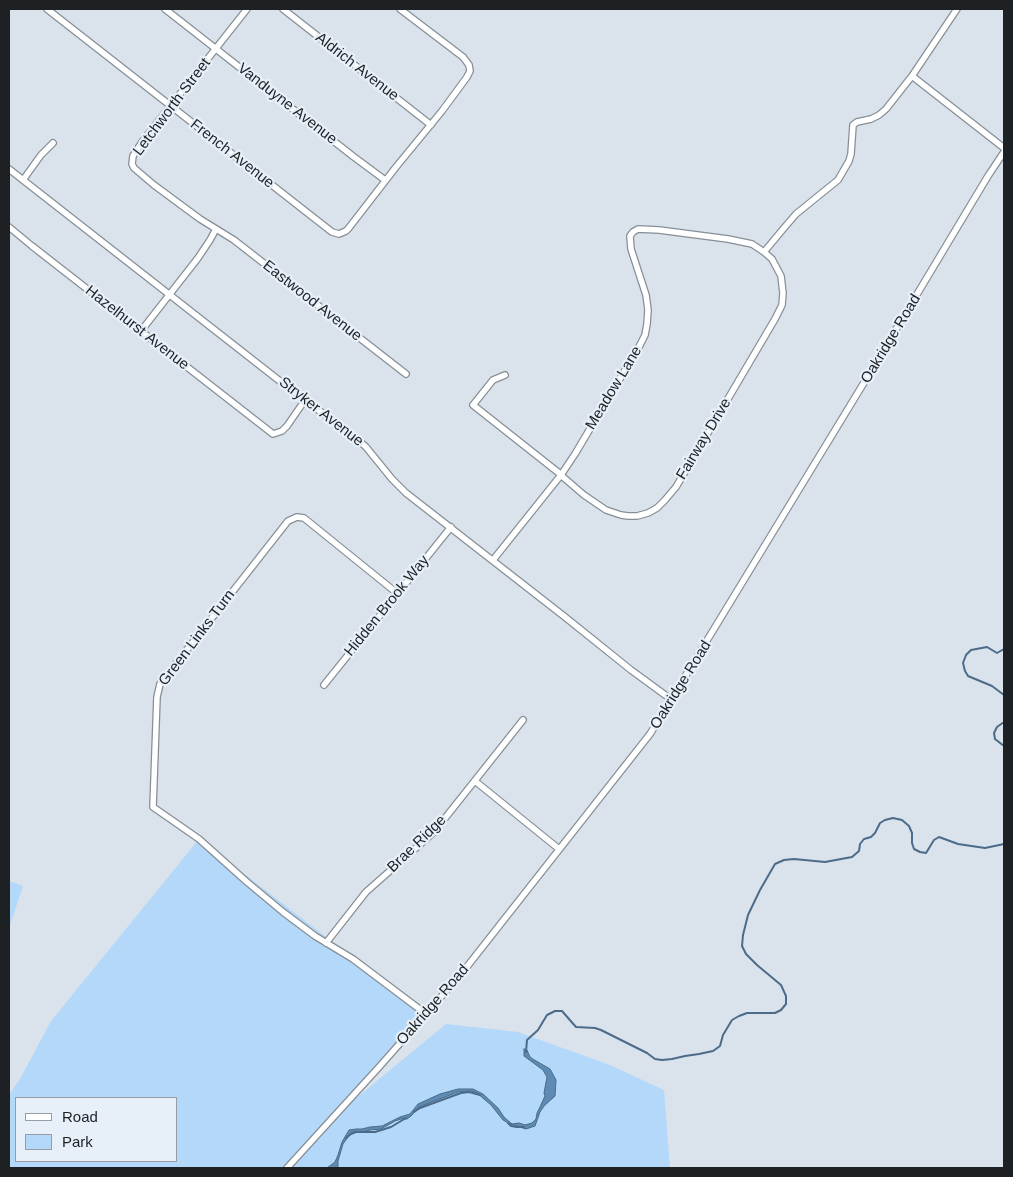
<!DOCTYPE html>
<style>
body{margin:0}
#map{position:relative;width:1013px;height:1177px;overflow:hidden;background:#dae3eb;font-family:Helvetica,sans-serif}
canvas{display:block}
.frame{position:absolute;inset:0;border:10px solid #1e2124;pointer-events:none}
.legend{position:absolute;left:15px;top:1097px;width:162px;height:65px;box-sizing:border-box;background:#e7f0f8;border:1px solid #979da3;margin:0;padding:6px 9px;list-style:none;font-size:15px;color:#1e2124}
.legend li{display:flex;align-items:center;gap:10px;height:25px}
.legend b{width:25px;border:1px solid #979da3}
</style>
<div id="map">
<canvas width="1013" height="1177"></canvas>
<div class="frame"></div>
<ul class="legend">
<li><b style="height:6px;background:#fff"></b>Road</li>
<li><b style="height:14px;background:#b4d8fa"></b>Park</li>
</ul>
</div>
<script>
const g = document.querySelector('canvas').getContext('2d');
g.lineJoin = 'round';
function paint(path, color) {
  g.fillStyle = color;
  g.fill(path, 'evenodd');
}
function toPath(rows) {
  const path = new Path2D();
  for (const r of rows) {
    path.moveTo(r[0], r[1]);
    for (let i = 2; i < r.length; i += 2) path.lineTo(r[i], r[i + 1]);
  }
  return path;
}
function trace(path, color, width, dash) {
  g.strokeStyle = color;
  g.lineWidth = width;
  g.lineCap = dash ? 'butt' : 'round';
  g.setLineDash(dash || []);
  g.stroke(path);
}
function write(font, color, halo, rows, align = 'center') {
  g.font = font + ' Helvetica,sans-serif';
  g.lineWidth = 4.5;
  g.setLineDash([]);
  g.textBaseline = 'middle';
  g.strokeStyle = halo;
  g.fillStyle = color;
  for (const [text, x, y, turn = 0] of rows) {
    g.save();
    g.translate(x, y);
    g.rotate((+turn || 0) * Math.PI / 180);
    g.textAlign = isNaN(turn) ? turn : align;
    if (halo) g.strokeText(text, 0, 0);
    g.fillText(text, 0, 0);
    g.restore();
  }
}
paint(toPath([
 [199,839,426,1014,355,1099,446,1024,518,1032,610,1065,664,1090,670,1168,9,1168,9,1095,20,1079,51,1021],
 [16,1098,176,1098,176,1161,16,1161],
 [9,881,23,886,9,928]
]), '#b4d8fa');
const water = toPath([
 [524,1049,527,1050,529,1055,531,1058,550,1069,556,1080,555,1096,544,1106,540,1112,535,1126,526,1129,510,1124,503,1120,491,1105,477,1093,471,1091,458,1092,419,1107,411,1116,407,1119,401,1119,395,1121,381,1129,370,1130,362,1132,356,1131,351,1133,343,1144,338,1161,338,1168,327,1168,335,1162,338,1155,342,1142,349,1130,356,1129,362,1129,370,1127,382,1126,400,1117,410,1114,418,1104,440,1094,458,1089,473,1089,483,1094,498,1108,504,1117,512,1124,519,1123,525,1125,532,1123,536,1119,537,1113,540,1107,545,1096,544,1093,547,1077,543,1070,524,1056,524,1049]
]);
paint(water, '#5e8bb4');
trace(water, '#4b6b89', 1);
trace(toPath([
 [1004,649,997,653,987,647,971,650,966,655,963,663,965,671,968,676,992,686,1004,695],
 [1004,722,997,727,994,733,995,739,1004,746],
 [526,1052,527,1040,538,1030,547,1015,555,1011,562,1011,576,1027,595,1028,601,1030,647,1053,655,1059,662,1060,672,1059,685,1056,699,1054,713,1051,720,1046,723,1035,732,1020,739,1016,747,1013,775,1013,781,1010,786,1004,786,996,781,985,757,965,746,954,742,946,743,935,748,915,760,890,775,864,784,860,794,859,825,862,852,857,859,851,860,844,864,839,871,837,875,833,880,823,885,820,893,818,902,820,909,826,912,833,912,843,914,849,920,852,926,853,934,840,939,837,958,844,985,848,1004,844],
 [414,1112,420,1108,461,1093,469,1092,480,1095],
 [508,1123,511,1126,517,1127,524,1127],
 [346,1138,351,1134,356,1132,375,1132,391,1127,406,1118]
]), '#4b6b89', 2);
const minor = toPath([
 [47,9,332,232,339,234,346,231,348,229,396,167,442,111,467,77,470,71,469,65,463,57,400,9],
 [165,9,354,157,385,180],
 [247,9,142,142,133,156,132,164,134,168,154,185,200,219,234,240,406,374],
 [283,9,431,125],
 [912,76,1004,148],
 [9,169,290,389,356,438,366,447,392,479,406,493,565,617,631,670,672,700],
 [23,180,41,155,53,143],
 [9,227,32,246,273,434,282,431,287,426,305,400],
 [764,252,784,228,796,214,838,180,849,161,851,154,853,125,857,122,871,119,879,115,886,109,912,76,957,9],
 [141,331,198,258,210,240,216,229],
 [493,560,561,475,575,454,640,345,645,335,647,324,648,310,646,295,631,249,630,236,633,232,638,229,659,230,728,239,752,244,764,252,772,259,781,276,783,293,782,305,775,319,676,487,665,500,657,508,648,513,637,516,628,516,621,515,606,510,584,495,563,477,559,473,473,405,493,380,505,375],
 [398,594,304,518,297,517,288,521,160,684,157,697,153,807,199,839,247,882,283,912,315,936,353,959,426,1014],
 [324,685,451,527],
 [475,781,559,849],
 [326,943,366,892,434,832,523,720],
 [287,1168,380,1066,462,973,650,734,865,381,988,176,1004,152]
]);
trace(minor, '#878f96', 8);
trace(minor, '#fff', 5.5);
write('15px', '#1e2124', '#e7f0f8', [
 ["Aldrich Avenue",357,67,38],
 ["Vanduyne Avenue",287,104,38],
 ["Letchworth Street",172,107,-53],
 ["French Avenue",232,154,38],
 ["Eastwood Avenue",312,301,38],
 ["Hazelhurst Avenue",137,328,38],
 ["Oakridge Road",891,339,-59],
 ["Meadow Lane",614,388,-59],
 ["Stryker Avenue",321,412,38],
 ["Fairway Drive",704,439,-59],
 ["Hidden Brook Way",387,606,-51],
 ["Green Links Turn",197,638,-53],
 ["Oakridge Road",681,685,-58],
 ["Brae Ridge",417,844,-44],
 ["Oakridge Road",433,1005,-49]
]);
</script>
